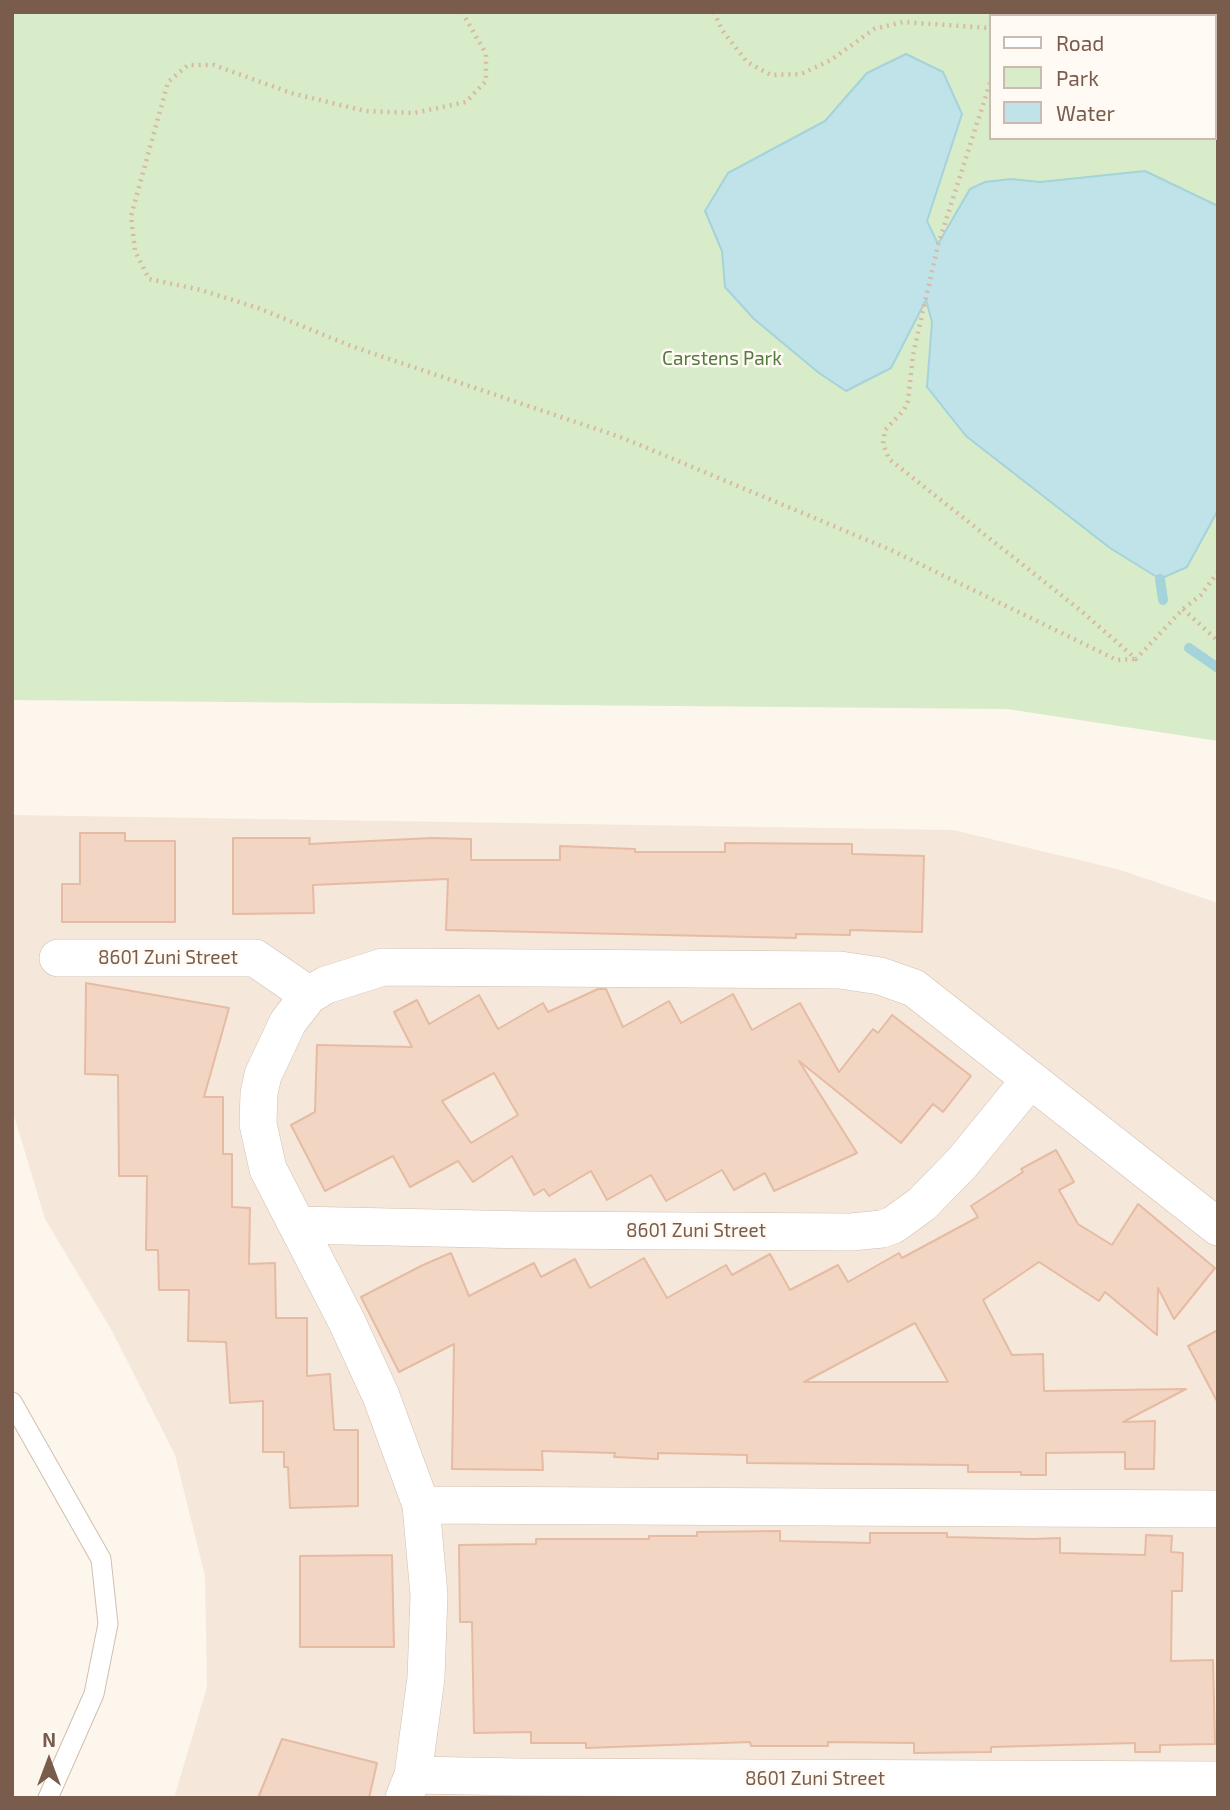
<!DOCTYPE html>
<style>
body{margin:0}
#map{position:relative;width:1230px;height:1810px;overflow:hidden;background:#fdf6ec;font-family:"Exo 2",sans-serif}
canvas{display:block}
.frame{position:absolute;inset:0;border:14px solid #7a5c4d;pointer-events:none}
.legend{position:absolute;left:989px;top:14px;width:228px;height:126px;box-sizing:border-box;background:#fffaf3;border:2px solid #cabbb1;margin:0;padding:9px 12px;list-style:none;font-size:21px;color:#7a5c4d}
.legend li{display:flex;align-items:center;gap:14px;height:35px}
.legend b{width:35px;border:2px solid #cabbb1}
.north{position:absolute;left:14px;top:1726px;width:70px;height:70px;-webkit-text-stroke:5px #fffaf3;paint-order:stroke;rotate:0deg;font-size:19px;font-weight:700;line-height:28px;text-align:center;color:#7a5c4d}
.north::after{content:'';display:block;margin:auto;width:24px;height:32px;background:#7a5c4d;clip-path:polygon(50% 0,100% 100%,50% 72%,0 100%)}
</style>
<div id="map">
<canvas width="1230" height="1810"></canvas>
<div class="frame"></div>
<ul class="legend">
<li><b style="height:9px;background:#fff"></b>Road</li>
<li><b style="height:19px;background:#d8ecc9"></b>Park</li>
<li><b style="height:19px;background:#bfe3e8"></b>Water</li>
</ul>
<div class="north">N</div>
</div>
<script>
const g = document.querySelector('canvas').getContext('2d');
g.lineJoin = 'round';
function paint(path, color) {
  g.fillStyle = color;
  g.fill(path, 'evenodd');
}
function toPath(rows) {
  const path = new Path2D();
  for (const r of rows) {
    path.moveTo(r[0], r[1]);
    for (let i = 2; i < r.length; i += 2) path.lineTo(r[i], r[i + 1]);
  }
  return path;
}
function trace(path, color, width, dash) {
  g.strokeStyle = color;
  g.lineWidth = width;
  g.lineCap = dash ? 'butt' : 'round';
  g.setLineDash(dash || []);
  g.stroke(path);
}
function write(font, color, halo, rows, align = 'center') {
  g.font = font + ' "Exo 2",sans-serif';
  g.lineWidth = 5;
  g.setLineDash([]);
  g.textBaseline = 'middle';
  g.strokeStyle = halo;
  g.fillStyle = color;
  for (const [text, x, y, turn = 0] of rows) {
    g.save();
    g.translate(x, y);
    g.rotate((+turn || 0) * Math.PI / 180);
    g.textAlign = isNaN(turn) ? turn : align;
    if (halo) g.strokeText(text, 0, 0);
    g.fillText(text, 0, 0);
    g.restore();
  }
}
paint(toPath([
 [12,815,953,830,1117,869,1218,903,1218,1798,174,1798,207,1687,205,1576,175,1455,112,1331,45,1219,12,1109]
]), '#f5e8da');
paint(toPath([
 [12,12,1218,12,1218,741,1007,709,12,700],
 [990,16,1214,16,1214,138,990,138]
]), '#d8ecc9');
const water = toPath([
 [906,54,943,72,962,114,927,221,938,244,970,189,985,182,1011,179,1040,182,1145,171,1218,206,1218,510,1187,567,1160,579,1110,548,966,436,927,387,932,322,926,300,891,368,846,391,819,373,754,319,725,287,722,251,705,211,728,173,825,121,867,73,906,54]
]);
paint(water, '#bfe3e8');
trace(water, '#a5d3da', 2);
trace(toPath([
 [1160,579,1163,600],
 [1189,648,1218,668]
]), '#a5d3da', 10);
const building = toPath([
 [80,833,125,833,125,841,175,841,175,922,62,922,62,884,80,884,80,833],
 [233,838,310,838,309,844,432,838,471,839,471,860,560,860,560,846,635,849,635,852,725,852,725,843,852,844,852,854,924,856,922,932,850,930,850,935,796,934,796,938,446,930,448,879,313,885,314,913,233,914,233,838],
 [86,983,229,1008,204,1097,223,1097,223,1154,232,1154,232,1207,250,1208,249,1264,275,1263,276,1318,307,1318,307,1376,330,1374,334,1430,358,1430,358,1506,290,1508,288,1467,284,1467,284,1452,263,1452,263,1401,230,1403,226,1342,188,1341,189,1290,159,1290,158,1250,146,1250,147,1176,119,1176,118,1075,85,1074,86,983],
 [598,989,606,989,623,1027,669,1001,681,1023,733,994,752,1030,800,1003,839,1072,873,1029,878,1033,892,1015,971,1076,943,1112,933,1104,901,1143,799,1061,857,1153,774,1191,765,1173,734,1190,722,1170,666,1201,651,1175,607,1200,591,1171,549,1196,544,1189,534,1195,512,1156,473,1182,458,1161,410,1187,393,1156,325,1191,291,1125,315,1112,317,1045,412,1047,394,1012,417,1000,429,1024,479,995,498,1029,543,1003,548,1012,598,989],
 [494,1073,518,1115,471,1143,442,1101,494,1073],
 [1056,1150,1074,1182,1059,1190,1078,1224,1112,1245,1138,1204,1215,1268,1174,1319,1158,1288,1157,1335,1105,1292,1099,1301,1039,1262,983,1300,1012,1355,1043,1354,1044,1391,1186,1389,1123,1422,1155,1421,1154,1469,1125,1469,1125,1452,1046,1453,1046,1475,1021,1475,1021,1472,968,1472,968,1465,747,1463,747,1455,658,1453,658,1459,614,1457,615,1453,542,1451,543,1470,452,1469,454,1344,399,1372,361,1297,423,1265,451,1253,469,1296,534,1263,541,1277,575,1259,590,1288,644,1258,667,1298,726,1265,732,1275,770,1254,790,1290,838,1265,848,1282,899,1253,902,1258,978,1217,971,1206,1023,1172,1021,1169,1056,1150],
 [915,1323,948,1382,804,1382,915,1323],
 [1218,1330,1218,1403,1188,1346,1218,1330],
 [780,1531,780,1541,870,1543,870,1533,947,1533,947,1537,1033,1539,1060,1538,1060,1553,1145,1555,1146,1535,1172,1536,1171,1552,1183,1553,1182,1591,1172,1591,1171,1661,1213,1660,1215,1744,1160,1745,1160,1752,1135,1752,1135,1743,991,1747,991,1752,914,1753,914,1743,828,1742,828,1746,751,1746,750,1742,586,1748,586,1743,531,1743,531,1732,474,1733,472,1622,460,1622,459,1545,536,1544,536,1539,649,1539,649,1536,697,1536,697,1532,780,1531],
 [392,1555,394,1647,300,1647,300,1556,392,1555],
 [282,1739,377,1763,369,1798,258,1798,282,1739]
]);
paint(building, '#f3d5c3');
trace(building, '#e6bba3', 2);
const lane = toPath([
 [12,1402,101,1559,108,1624,94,1694,48,1798]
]);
const street = toPath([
 [58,958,255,958,309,995],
 [297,1225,529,1230,851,1232,882,1229,893,1225,922,1204,962,1163,1030,1080],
 [421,1505,1218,1509],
 [413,1775,520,1777,1218,1780],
 [404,1798,413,1775,426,1678,429,1595,421,1505,381,1396,347,1322,268,1169,258,1124,259,1093,263,1075,288,1022,309,995,326,985,383,967,840,970,880,976,914,988,1218,1227]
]);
trace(lane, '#d1beb0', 21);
trace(street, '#d1beb0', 38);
trace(toPath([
 [462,12,486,54,486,81,466,102,414,113,365,111,291,93,214,65,188,65,168,82,131,216,135,251,149,279,201,290,258,308,351,346,623,438,891,550,1117,660,1136,659],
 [714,12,722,30,747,62,771,75,801,74,831,60,874,29,903,22,990,28],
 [997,12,999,16],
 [990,83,938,245,913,355,908,401,904,410,885,430,883,444,889,459,1080,610,1136,659,1183,609,1201,595,1218,572],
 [1214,110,1218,111],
 [1183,609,1218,641]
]), '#d9b8a5', 4.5, [2, 5]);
trace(lane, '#fff', 19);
trace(street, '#fff', 37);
write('19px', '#537a41', '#fffaf3', [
 ["Carstens Park",722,359]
]);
write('19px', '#7a5c4d', '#fffaf3', [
 ["8601 Zuni Street",168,958],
 ["8601 Zuni Street",696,1231],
 ["8601 Zuni Street",815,1779]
]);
</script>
